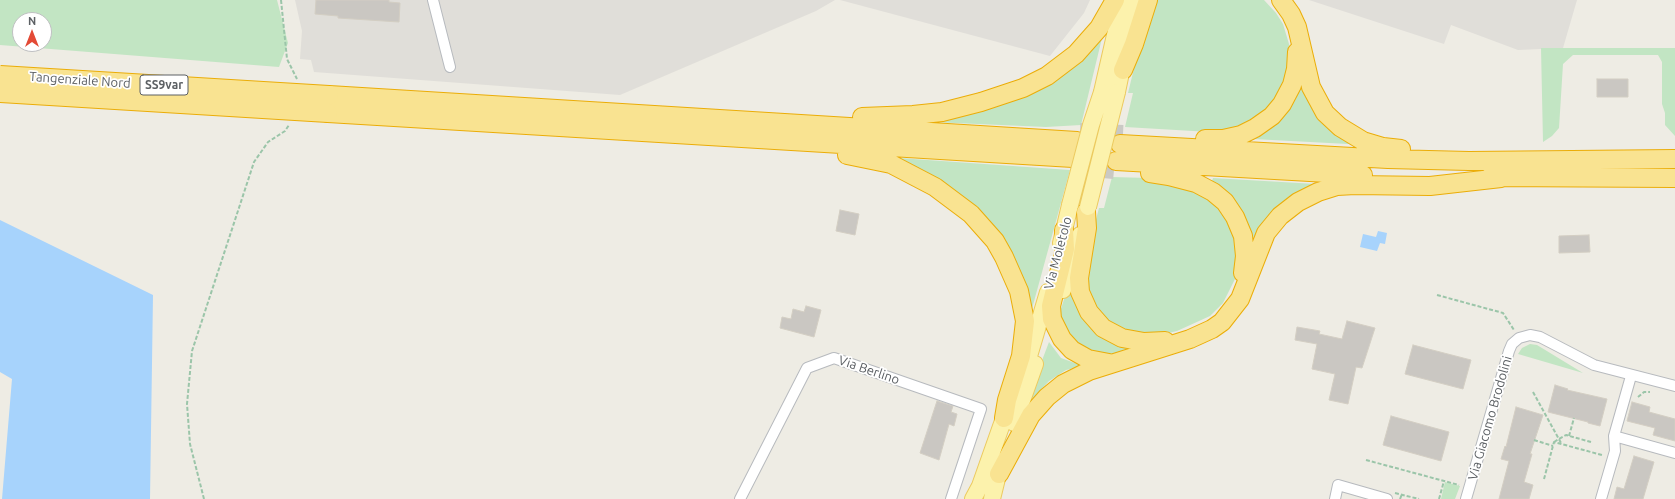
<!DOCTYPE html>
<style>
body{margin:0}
#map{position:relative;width:1675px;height:499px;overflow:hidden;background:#eeece4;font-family:Ubuntu,sans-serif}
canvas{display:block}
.north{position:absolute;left:12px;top:12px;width:40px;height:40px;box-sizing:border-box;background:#fff;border:1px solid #bebfc1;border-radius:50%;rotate:0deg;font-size:11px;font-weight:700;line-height:16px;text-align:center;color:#5c6064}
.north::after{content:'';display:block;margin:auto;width:14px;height:18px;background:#e34a36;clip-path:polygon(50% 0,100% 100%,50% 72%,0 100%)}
</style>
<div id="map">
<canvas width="1675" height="499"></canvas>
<div class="north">N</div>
</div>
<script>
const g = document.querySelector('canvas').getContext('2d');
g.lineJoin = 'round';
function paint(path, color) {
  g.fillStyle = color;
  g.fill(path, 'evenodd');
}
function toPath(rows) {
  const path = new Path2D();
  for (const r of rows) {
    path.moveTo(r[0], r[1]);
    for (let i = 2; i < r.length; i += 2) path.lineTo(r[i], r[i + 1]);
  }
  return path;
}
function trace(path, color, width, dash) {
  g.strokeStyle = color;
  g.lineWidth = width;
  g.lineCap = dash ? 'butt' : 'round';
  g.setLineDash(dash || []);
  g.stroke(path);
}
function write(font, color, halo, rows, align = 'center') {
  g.font = font + ' Ubuntu,sans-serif';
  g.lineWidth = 3.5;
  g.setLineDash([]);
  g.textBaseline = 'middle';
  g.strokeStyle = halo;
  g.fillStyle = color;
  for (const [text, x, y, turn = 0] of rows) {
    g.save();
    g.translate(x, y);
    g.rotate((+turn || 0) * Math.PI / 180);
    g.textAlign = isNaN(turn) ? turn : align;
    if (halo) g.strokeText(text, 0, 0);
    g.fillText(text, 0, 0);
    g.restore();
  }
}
paint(toPath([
 [295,0,835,0,816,11,620,95,314,72,311,60,300,59,302,31],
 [840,0,1090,0,1084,13,1050,56],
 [1309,0,1577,0,1563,48,1518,50,1451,25,1444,44]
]), '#e0ded9');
paint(toPath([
 [0,0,277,0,288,43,279,67,0,45],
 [20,20,44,20,44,44,20,44],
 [1153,0,1264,0,1276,13,1283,24,1292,54,1279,98,1249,125,1210,132,1125,127,1133,93,1128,93,1147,15],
 [1102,38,1081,125,1046,127,932,122,968,112],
 [1541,48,1675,48,1675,136,1665,125,1665,113,1662,104,1662,62,1658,55,1573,55,1563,64,1559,128,1552,136,1543,142],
 [1300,80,1349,142,1348,144,1253,139],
 [899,158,1070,170,1030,316,1010,255],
 [1112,177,1148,178,1207,194,1234,226,1238,269,1235,279,1223,303,1210,316,1177,331,1156,336,1114,328,1089,299,1085,261,1099,208,1104,208],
 [1213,178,1316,184,1254,238,1241,213,1225,192,1212,181],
 [1069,284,1133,350,1102,357,1075,345,1059,315],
 [1049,342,1061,358,1083,366,1066,370,1049,381,1024,408],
 [1530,344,1537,345,1583,373,1518,354,1522,348],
 [1445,482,1460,486,1455,499,1441,499]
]), '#c2e5c3');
paint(toPath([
 [0,220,153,295,150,499,2,499,12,379,0,372],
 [1378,231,1387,233,1385,244,1380,243,1377,251,1360,247,1363,234,1376,237]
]), '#a7d3fc');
const building = toPath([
 [316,0,389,0,389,2,400,3,399,22,338,18,338,16,315,14,316,0],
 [1597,79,1628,79,1628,97,1597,97,1597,79],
 [840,210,859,214,855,235,836,231,840,210],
 [1589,235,1590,252,1559,253,1559,236,1589,235],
 [806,306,821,310,814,337,780,328,782,317,791,319,793,309,804,312,806,306],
 [1347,321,1375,328,1362,368,1356,367,1348,404,1329,400,1335,374,1312,369,1317,344,1295,340,1297,327,1320,331,1319,334,1342,339,1347,321],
 [1413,345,1471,360,1463,389,1405,374,1413,345],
 [1555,385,1568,389,1567,390,1607,399,1600,426,1588,423,1588,422,1548,412,1555,385],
 [937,401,953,406,951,412,957,414,954,426,949,424,939,460,920,453,937,401],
 [1632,402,1650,407,1649,412,1675,419,1675,441,1653,435,1655,428,1627,421,1632,402],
 [1516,407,1543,415,1530,454,1532,454,1524,482,1533,485,1529,499,1499,499,1509,461,1501,459,1505,446,1506,447,1516,407],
 [1391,416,1449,432,1441,461,1383,445,1391,416],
 [1634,456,1654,462,1643,499,1614,499,1617,487,1624,489,1634,456]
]);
paint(building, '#cac7c2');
trace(building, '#d3cec3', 1);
trace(toPath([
 [1080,132,1123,134],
 [1071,166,1114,170]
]), '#cac9c4', 18, [18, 9]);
const street = toPath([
 [433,0,450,67],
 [1614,436,1675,453],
 [740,499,807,368,834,358,981,409,951,499],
 [1335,499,1338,485,1387,499],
 [1466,499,1509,351,1512,344,1519,338,1530,335,1540,337,1594,365,1675,386],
 [1601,499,1615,451,1614,436,1631,376]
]);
const primary = toPath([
 [1102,92,1123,0],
 [1117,92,1136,0],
 [1061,243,1070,205],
 [1063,290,1080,235],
 [1024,373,1048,292],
 [1014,423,1035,364],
 [973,499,980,486,1004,418,1010,408],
 [992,499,1001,462]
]);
const highway = toPath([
 [1281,0,1291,14,1297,27,1311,87,1325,113,1340,127,1363,141,1383,147,1401,149],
 [1123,70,1134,44,1148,0],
 [329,95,1077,141],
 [328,113,1073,158],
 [862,117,913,115,942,112,981,102,1023,88,1047,76,1076,54,1099,28,1115,0],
 [1205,139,1223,139,1241,135,1255,128,1272,116,1282,104,1292,85,1296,69,1297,52],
 [1120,144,1388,159,1469,161,1675,159],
 [847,155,891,164,935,187,971,214,995,241,1004,257,1019,291,1025,321,1021,356,1007,400,1004,418],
 [1116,161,1363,175],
 [1150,173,1169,176,1196,183,1213,192,1225,202,1235,217,1243,236,1245,256,1243,273],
 [1490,177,1675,178],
 [1086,212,1087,228,1079,278,1080,292,1089,312,1103,328,1122,338,1144,342,1165,341],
 [1064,230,1065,249,1051,306,1052,319,1062,339,1072,350,1088,359,1109,363],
 [999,474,1031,415,1047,397,1063,384,1089,371,1190,339,1212,329,1222,322,1240,299,1266,233,1280,216,1298,202,1318,192,1337,186,1355,185,1430,186,1501,178]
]);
trace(street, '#b7babe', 12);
trace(primary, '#ecca5f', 18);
trace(highway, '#ebad08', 20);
trace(toPath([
 [281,0,287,59,297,79],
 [1437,295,1503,313,1514,330],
 [1533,392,1561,443],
 [1638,397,1644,392,1650,392],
 [1569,436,1574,418],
 [1534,440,1553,446],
 [1554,442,1566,435,1591,442],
 [1366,460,1459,485],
 [1544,479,1554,442,1602,455],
 [1395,493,1419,499],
 [204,499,190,444,187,404,192,351,254,162,268,142,285,131,289,125],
 [1400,499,1402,494],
 [1439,499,1444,481]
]), '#9bc5a9', 2, [4, 2]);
trace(street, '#fff', 10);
trace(primary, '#fcf2ac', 16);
trace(highway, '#f9e391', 18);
const primaryBridge = toPath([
 [1070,205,1091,125,1102,92],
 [1088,207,1117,92]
]);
const highwayBridge = toPath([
 [0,75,329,95],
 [0,93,328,113]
]);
trace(primaryBridge, '#ecca5f', 18, []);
trace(highwayBridge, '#ebad08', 20, []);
trace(primaryBridge, '#fcf2ac', 16);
trace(highwayBridge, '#f9e391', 18);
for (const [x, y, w] of [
 [164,85,48]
]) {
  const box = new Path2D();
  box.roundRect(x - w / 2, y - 10, w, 20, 3);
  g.fillStyle = '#fff';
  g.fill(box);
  trace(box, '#5c6064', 1);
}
write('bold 12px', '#5c6064', null, [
 ["SS9var",164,85]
]);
write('13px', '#5c6064', '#fff', [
 ["Tangenziale Nord",80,80,4],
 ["Via Moletolo",1058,253,-75],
 ["Via Berlino",869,370,19],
 ["Via Giacomo Brodolini",1490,418,-74]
]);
</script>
